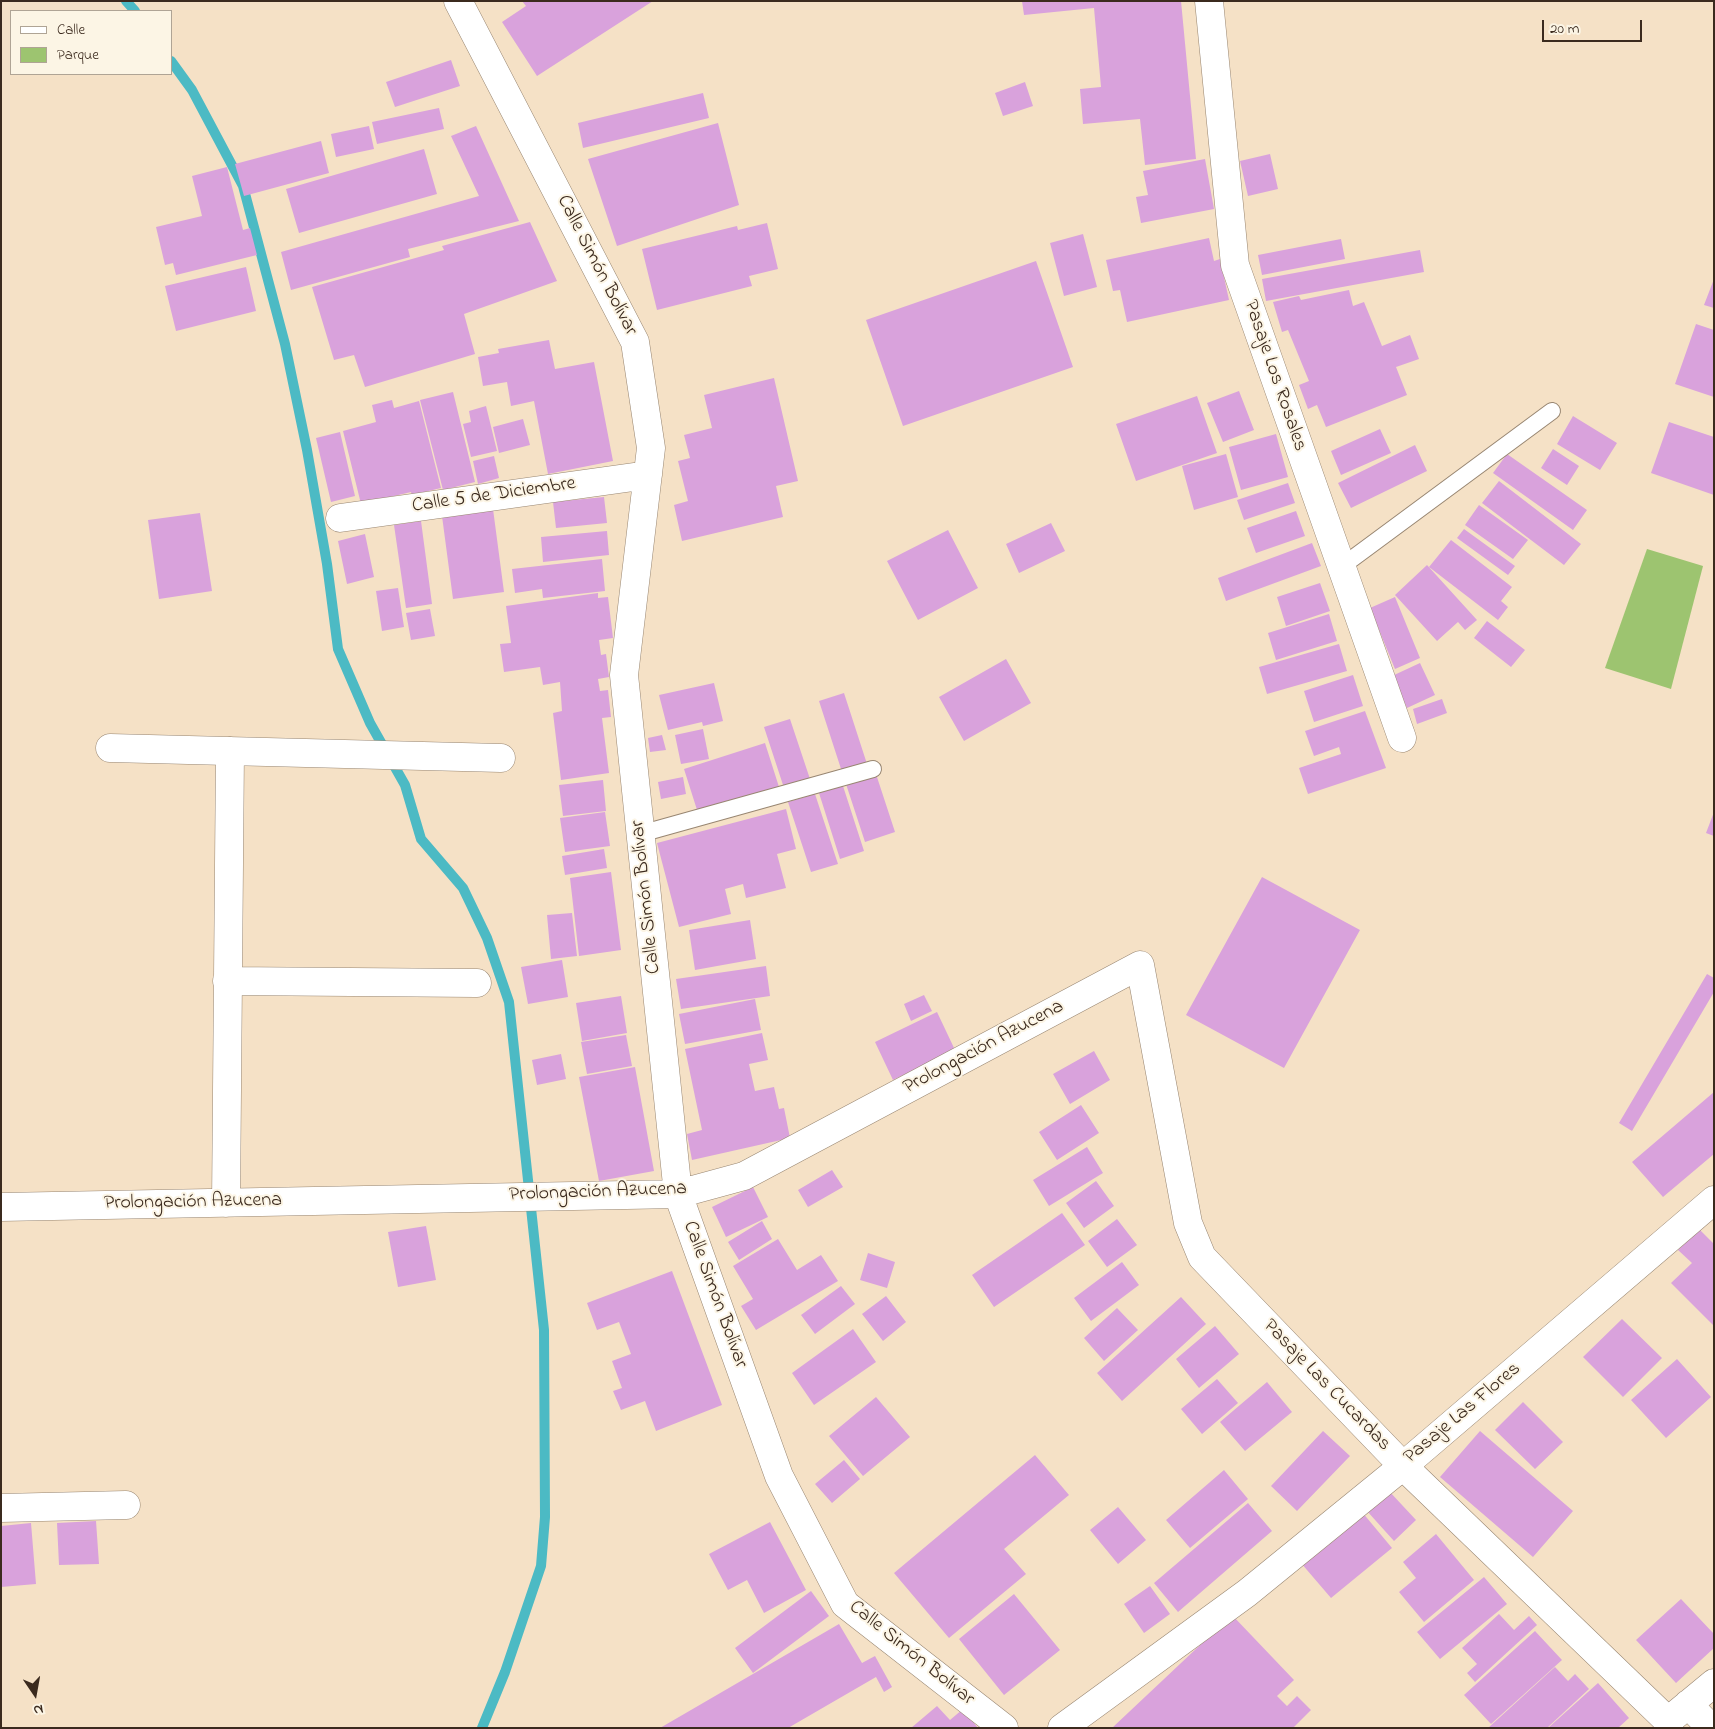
<!DOCTYPE html>
<meta charset="utf-8">
<style>
body{margin:0}
#map{position:relative;width:1715px;height:1729px;overflow:hidden;background:#f5e1c6;font-family:"Indie Flower",sans-serif}
canvas{display:block}
.frame{position:absolute;inset:0;border:2px solid #3b2a1e;pointer-events:none}
.legend{position:absolute;left:10px;top:10px;width:162px;height:65px;box-sizing:border-box;background:#fcf5e5;border:1px solid #afa495;margin:0;padding:6px 9px;list-style:none;font-size:15px;color:#3b2a1e}
.legend li{display:flex;align-items:center;gap:10px;height:25px}
.legend b{width:25px;border:1px solid #afa495}
.north{position:absolute;left:10px;top:1669px;width:50px;height:50px;-webkit-text-stroke:4px #fcf5e5;paint-order:stroke;rotate:168deg;font-size:14px;font-weight:700;line-height:20px;text-align:center;color:#3b2a1e}
.north::after{content:'';display:block;margin:auto;width:18px;height:22px;background:#3b2a1e;clip-path:polygon(50% 0,100% 100%,50% 72%,0 100%)}
.scale{position:absolute;left:1542px;top:20px;width:100px;height:22px;box-sizing:border-box;border:2px solid #3b2a1e;border-top:0;padding-left:6px;font-size:15px;line-height:18px;white-space:nowrap;color:#3b2a1e;-webkit-text-stroke:4px #fcf5e5;paint-order:stroke}
</style>
<div id="map">
<canvas width="1715" height="1729"></canvas>
<div class="frame"></div>
<ul class="legend">
<li><b style="height:6px;background:#fff"></b>Calle</li>
<li><b style="height:14px;background:#9dc470"></b>Parque</li>
</ul>
<div class="north">N</div>
<div class="scale">20 m</div>
</div>
<script>
const g = document.querySelector('canvas').getContext('2d');
g.lineJoin = 'round';
function paint(path, color) {
  g.fillStyle = color;
  g.fill(path, 'evenodd');
}
function toPath(rows) {
  const path = new Path2D();
  for (const r of rows) {
    path.moveTo(r[0], r[1]);
    for (let i = 2; i < r.length; i += 2) path.lineTo(r[i], r[i + 1]);
  }
  return path;
}
function trace(path, color, width, dash) {
  g.strokeStyle = color;
  g.lineWidth = width;
  g.lineCap = dash ? 'butt' : 'round';
  g.setLineDash(dash || []);
  g.stroke(path);
}
function write(font, color, halo, rows, align = 'center') {
  g.font = font + ' "Indie Flower",sans-serif';
  g.lineWidth = 4;
  g.setLineDash([]);
  g.textBaseline = 'middle';
  g.strokeStyle = halo;
  g.fillStyle = color;
  for (const [text, x, y, turn = 0] of rows) {
    g.save();
    g.translate(x, y);
    g.rotate((+turn || 0) * Math.PI / 180);
    g.textAlign = isNaN(turn) ? turn : align;
    if (halo) g.strokeText(text, 0, 0);
    g.fillText(text, 0, 0);
    g.restore();
  }
}
paint(toPath([
 [1647,549,1703,566,1671,689,1605,668]
]), '#9dc470');
trace(toPath([
 [126,1,135,11],
 [171,61,192,90,243,186,285,344,307,450,327,564,338,649,370,723,405,785,421,839,463,888,487,938,509,1002,544,1330,545,1517,541,1566,505,1672,482,1728]
]), '#4cbac4', 10);
paint(toPath([
 [522,1,653,1,537,76,502,22,526,6],
 [1022,1,1181,1,1196,159,1145,165,1140,119,1083,124,1080,89,1101,87,1094,8,1024,15],
 [451,60,460,86,395,107,386,82],
 [1025,82,1033,106,1003,116,995,93],
 [703,93,709,118,583,148,578,123],
 [439,108,444,129,377,144,372,122],
 [718,123,739,205,617,246,588,159],
 [369,126,374,149,336,157,331,134],
 [476,126,519,221,408,249,410,257,291,290,281,252,479,196,451,136],
 [321,141,329,173,244,196,235,164],
 [424,149,437,194,299,233,286,189],
 [1270,154,1278,189,1248,196,1240,161],
 [1205,159,1214,209,1141,223,1136,197,1148,195,1143,171],
 [227,167,243,230,250,228,257,255,176,275,173,263,165,265,156,227,202,216,192,176],
 [530,222,557,281,464,314,475,354,365,387,354,355,334,360,312,287,444,250,442,246],
 [767,223,778,269,749,276,752,286,657,310,642,249,737,226,738,230],
 [1083,234,1097,287,1064,296,1050,243],
 [1209,238,1214,261,1220,259,1229,300,1127,322,1120,290,1113,291,1106,260],
 [1341,239,1345,259,1262,275,1258,255],
 [1420,250,1424,272,1266,301,1262,279],
 [1036,261,1073,367,903,426,866,320],
 [246,267,256,311,176,331,165,286],
 [1714,279,1714,308,1704,305],
 [1349,290,1353,306,1364,302,1382,346,1410,335,1419,359,1396,367,1407,395,1326,427,1317,405,1308,409,1299,385,1309,381,1288,330,1282,332,1273,302,1299,296,1301,300],
 [1696,324,1714,330,1714,397,1675,384],
 [549,340,555,369,594,362,613,461,548,474,534,401,511,406,507,382,483,386,478,357,499,353,498,349],
 [774,378,798,481,776,486,783,517,682,541,674,505,688,501,678,461,690,458,684,435,712,428,704,395],
 [1239,391,1254,430,1223,442,1207,403],
 [453,392,475,482,443,490,420,400],
 [1197,396,1217,453,1136,481,1116,424],
 [392,400,394,408,419,401,441,488,412,495,411,492,361,504,343,431,376,422,372,405],
 [486,406,497,451,471,457,463,424,471,422,469,411],
 [1573,416,1617,443,1600,470,1557,444],
 [523,419,530,445,499,453,493,427],
 [1669,422,1714,437,1714,495,1651,473],
 [1380,429,1391,453,1341,475,1331,451],
 [340,432,355,496,331,502,316,438],
 [1276,434,1288,477,1241,490,1229,447],
 [1415,445,1427,471,1351,508,1338,483],
 [1553,449,1579,466,1567,485,1541,468],
 [1226,454,1238,497,1194,510,1182,466],
 [1507,454,1587,510,1573,530,1493,473],
 [494,456,499,478,478,484,473,461],
 [1499,481,1581,544,1564,565,1482,503],
 [1288,483,1295,503,1244,520,1237,500],
 [604,497,607,523,556,528,553,502],
 [1479,505,1528,540,1513,559,1465,525],
 [493,509,504,592,453,599,442,516],
 [1296,511,1305,536,1256,553,1247,528],
 [200,513,212,591,159,599,148,520],
 [421,521,432,604,406,608,394,525],
 [1051,523,1065,551,1019,573,1006,544],
 [1464,529,1515,566,1508,575,1457,538],
 [948,530,978,588,918,620,887,561],
 [607,531,609,555,543,562,541,537],
 [365,534,374,577,347,584,338,541],
 [1451,540,1512,587,1501,601,1508,607,1498,620,1429,567],
 [1312,543,1321,566,1226,601,1218,578],
 [602,559,605,591,543,598,542,589,515,593,512,569],
 [1427,565,1477,620,1465,630,1458,622,1437,641,1395,595],
 [1320,583,1330,611,1286,626,1277,597],
 [398,588,404,627,382,631,376,591],
 [598,593,598,598,608,597,613,638,599,640,601,655,606,654,609,677,598,679,600,691,608,690,611,717,602,718,609,773,561,780,553,713,562,711,560,682,543,685,540,667,504,672,500,644,511,643,506,606],
 [1395,597,1420,658,1395,669,1370,608],
 [430,609,435,636,411,640,406,613],
 [1329,614,1337,641,1276,660,1268,633],
 [1487,621,1525,650,1511,667,1474,638],
 [1339,644,1347,671,1267,694,1259,667],
 [1006,659,1031,703,964,741,939,697],
 [1420,663,1435,695,1407,708,1392,676],
 [1353,675,1363,706,1314,722,1304,691],
 [714,683,723,721,703,726,702,722,668,730,659,695],
 [844,693,867,764,842,772,819,701],
 [1442,699,1447,713,1417,724,1413,709],
 [1365,711,1386,768,1308,794,1299,768,1341,754,1339,747,1314,756,1305,731],
 [790,719,810,779,784,788,764,727],
 [703,729,709,759,681,764,675,735],
 [662,735,666,750,650,752,648,738],
 [765,743,779,787,698,813,684,769],
 [876,774,895,832,865,842,846,784],
 [683,777,686,794,661,799,658,782],
 [603,780,606,811,563,816,559,785],
 [843,786,864,851,840,859,819,793],
 [815,794,838,864,811,872,788,802],
 [786,809,796,849,777,854,786,888,746,898,743,884,725,889,731,914,679,927,657,843],
 [605,812,610,846,565,852,560,818],
 [1714,812,1714,836,1706,833],
 [604,849,607,868,565,875,562,856],
 [611,872,621,950,579,956,570,878],
 [1262,877,1360,930,1284,1068,1186,1015],
 [572,913,577,956,551,959,547,915],
 [750,920,756,959,695,970,689,930],
 [562,960,568,997,528,1004,521,967],
 [766,966,770,996,681,1009,676,979],
 [1707,974,1714,978,1714,992,1632,1131,1619,1123],
 [924,995,932,1011,911,1021,904,1004],
 [621,996,627,1033,582,1041,576,1003],
 [755,999,761,1030,685,1044,679,1014],
 [937,1012,955,1050,893,1080,875,1042],
 [762,1033,768,1060,749,1064,755,1091,774,1087,779,1109,784,1108,790,1138,692,1160,687,1134,702,1130,685,1049],
 [626,1035,632,1066,587,1074,581,1042],
 [1094,1051,1110,1080,1070,1104,1053,1074],
 [561,1054,566,1079,537,1085,532,1060],
 [635,1067,654,1171,599,1181,579,1077],
 [1714,1092,1714,1154,1663,1197,1632,1162],
 [1081,1105,1099,1133,1057,1160,1039,1132],
 [1087,1147,1103,1173,1049,1206,1033,1180],
 [832,1170,843,1187,808,1207,798,1190],
 [1096,1181,1114,1206,1084,1228,1066,1203],
 [753,1187,768,1217,726,1237,712,1207],
 [1062,1213,1085,1245,994,1307,972,1275],
 [1117,1219,1137,1245,1107,1267,1088,1241],
 [762,1221,772,1239,739,1260,728,1242],
 [426,1226,436,1280,398,1287,388,1232],
 [1699,1229,1714,1244,1714,1326,1671,1283,1692,1263,1678,1250],
 [778,1239,797,1270,821,1255,838,1281,756,1330,741,1306,753,1299,733,1266],
 [868,1253,895,1262,887,1288,860,1280],
 [1122,1262,1139,1285,1091,1321,1074,1298],
 [672,1271,722,1405,656,1431,645,1401,621,1410,613,1391,622,1388,612,1361,631,1354,619,1322,597,1330,587,1303],
 [841,1286,855,1304,815,1334,801,1315],
 [886,1296,906,1322,883,1341,862,1314],
 [1181,1297,1206,1324,1122,1401,1097,1373],
 [1117,1308,1138,1330,1104,1361,1084,1338],
 [1622,1319,1662,1358,1623,1397,1583,1357],
 [1215,1326,1239,1354,1199,1388,1176,1359],
 [853,1329,876,1362,814,1405,792,1373],
 [1677,1359,1711,1397,1666,1438,1631,1400],
 [1217,1379,1238,1403,1202,1434,1181,1409],
 [1267,1382,1292,1412,1245,1451,1220,1422],
 [876,1397,910,1437,863,1476,829,1436],
 [1523,1402,1563,1442,1535,1469,1495,1430],
 [1323,1431,1350,1456,1297,1511,1271,1486],
 [1480,1431,1573,1511,1533,1557,1440,1477],
 [1035,1455,1069,1495,1004,1549,1026,1574,949,1638,894,1573],
 [844,1460,860,1479,832,1503,815,1484],
 [1224,1470,1248,1499,1190,1548,1166,1520],
 [1389,1491,1416,1520,1394,1541,1367,1511],
 [1248,1503,1272,1531,1178,1612,1154,1583],
 [1118,1507,1146,1540,1118,1564,1090,1530],
 [1362,1512,1392,1548,1331,1598,1301,1563],
 [96,1521,99,1564,59,1565,57,1523],
 [770,1522,806,1590,764,1613,747,1580,728,1590,709,1554],
 [31,1523,36,1584,1,1587,1,1526],
 [1436,1534,1474,1580,1424,1622,1399,1592,1416,1578,1403,1562],
 [1484,1577,1507,1604,1440,1659,1417,1632],
 [1150,1586,1170,1614,1144,1633,1124,1604],
 [811,1591,829,1616,753,1673,735,1648],
 [1014,1594,1060,1650,1004,1695,959,1639],
 [1681,1599,1714,1634,1714,1648,1676,1683,1636,1640],
 [1499,1614,1514,1630,1529,1616,1537,1625,1475,1682,1467,1673,1477,1664,1462,1648],
 [1232,1615,1294,1680,1277,1696,1287,1706,1297,1696,1311,1710,1293,1728,1112,1728],
 [839,1624,862,1663,875,1656,892,1687,884,1692,876,1677,788,1728,660,1728],
 [1535,1631,1562,1660,1491,1724,1464,1695],
 [1555,1667,1568,1681,1575,1674,1589,1689,1547,1728,1488,1728],
 [1598,1683,1629,1718,1618,1728,1548,1728],
 [937,1706,950,1720,963,1709,978,1728,911,1728]
]), '#d9a2dc');
const service = toPath([
 [1341,567,1552,411],
 [640,834,873,769]
]);
const minor = toPath([
 [458,1,635,342,651,448,624,675,678,1194,779,1476,845,1604,1004,1728],
 [1209,1,1235,265,1402,738],
 [340,518,648,475],
 [110,748,501,758],
 [227,981,477,983],
 [226,1203,230,751],
 [1,1207,678,1194,744,1176,1140,965,1188,1223,1202,1257,1403,1466,1668,1721,1714,1683],
 [1,1508,126,1505],
 [1688,1704,1711,1728],
 [1062,1728,1247,1593,1403,1466,1714,1200]
]);
trace(service, '#988672', 18);
trace(minor, '#988672', 29);
trace(service, '#fff', 16);
trace(minor, '#fff', 28);
write('20px', '#3b2a1e', '#fcf5e5', [
 ["Calle Simón Bolívar",596,266,63],
 ["Pasaje Los Rosales",1274,376,71],
 ["Calle 5 de Diciembre",494,496,-8],
 ["Calle Simón Bolívar",647,897,-96],
 ["Prolongación Azucena",984,1048,-28],
 ["Prolongación Azucena",598,1193,-2],
 ["Prolongación Azucena",193,1203,-1],
 ["Calle Simón Bolívar",714,1295,70],
 ["Pasaje Las Cucardas",1326,1386,46],
 ["Pasaje Las Flores",1463,1414,-40],
 ["Calle Simón Bolívar",911,1654,39]
]);
</script>
